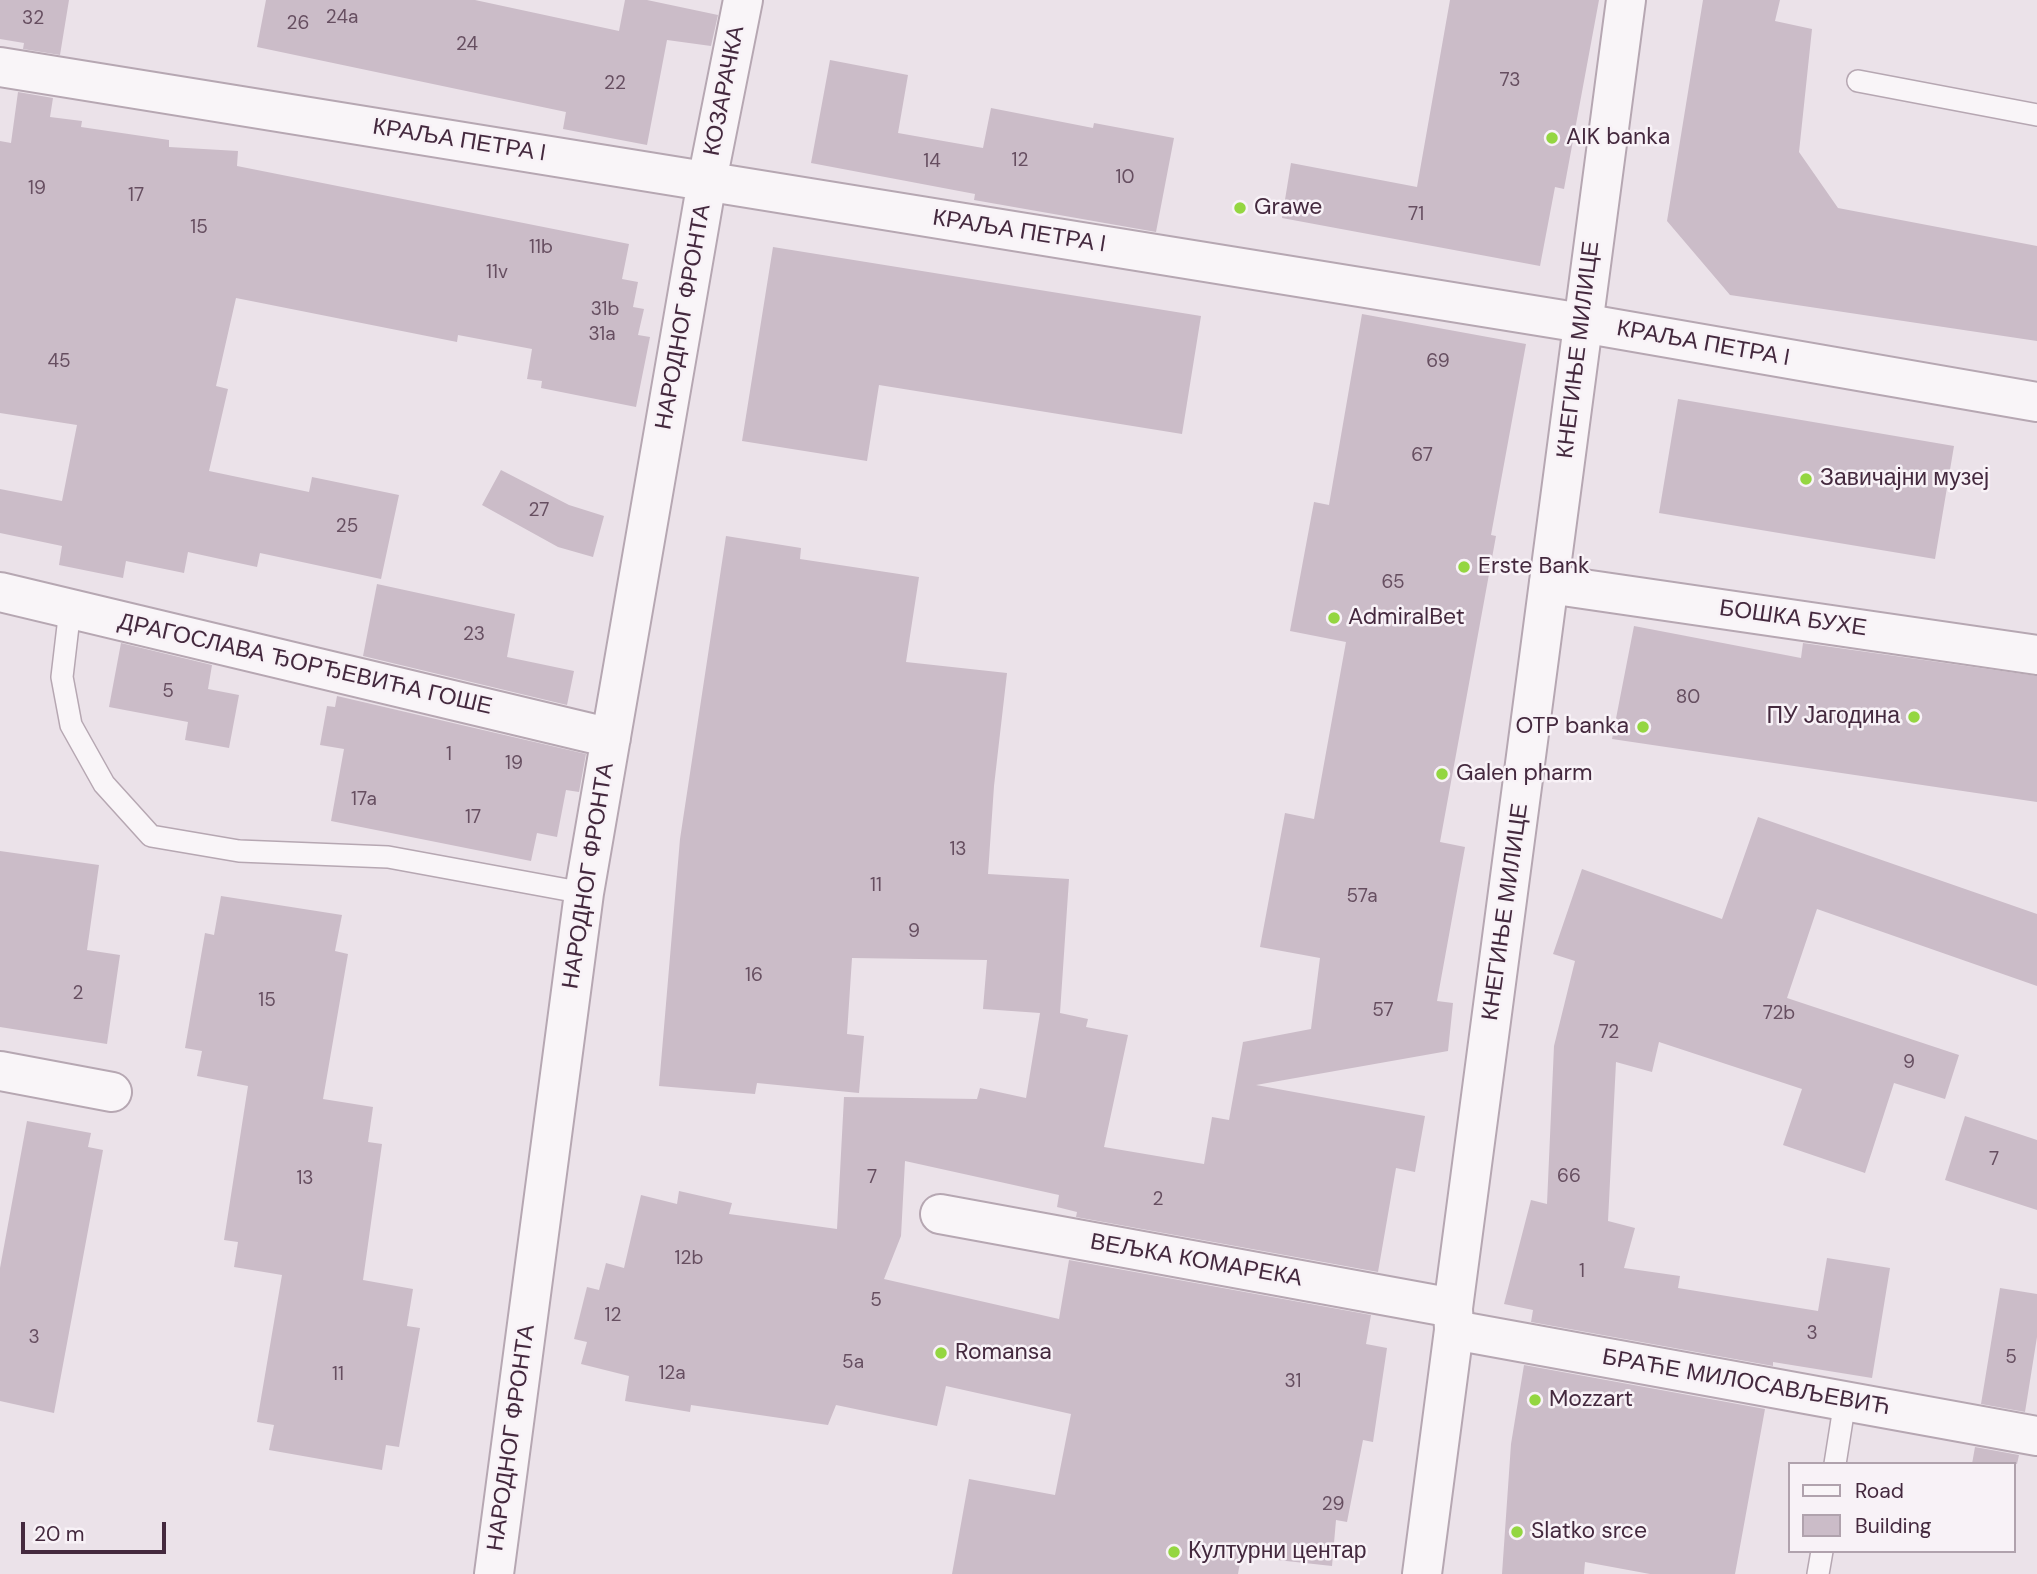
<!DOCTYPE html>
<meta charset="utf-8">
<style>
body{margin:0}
#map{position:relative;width:2037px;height:1574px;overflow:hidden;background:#ebe2e9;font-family:"DM Sans",sans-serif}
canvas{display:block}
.legend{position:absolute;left:1788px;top:1462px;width:228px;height:91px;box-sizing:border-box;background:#f8f2f7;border:2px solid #b0a2ad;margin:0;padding:9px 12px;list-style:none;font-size:21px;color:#44293e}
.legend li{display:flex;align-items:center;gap:14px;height:35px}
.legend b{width:35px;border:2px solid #b0a2ad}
.scale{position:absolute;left:21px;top:1522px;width:145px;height:32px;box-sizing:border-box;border:4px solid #44293e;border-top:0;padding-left:9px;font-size:21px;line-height:24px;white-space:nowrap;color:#44293e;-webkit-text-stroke:5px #f8f2f7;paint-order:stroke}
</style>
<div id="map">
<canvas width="2037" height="1574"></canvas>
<ul class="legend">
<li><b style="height:9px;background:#f9f5f8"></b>Road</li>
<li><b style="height:19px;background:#cbbcc8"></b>Building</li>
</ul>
<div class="scale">20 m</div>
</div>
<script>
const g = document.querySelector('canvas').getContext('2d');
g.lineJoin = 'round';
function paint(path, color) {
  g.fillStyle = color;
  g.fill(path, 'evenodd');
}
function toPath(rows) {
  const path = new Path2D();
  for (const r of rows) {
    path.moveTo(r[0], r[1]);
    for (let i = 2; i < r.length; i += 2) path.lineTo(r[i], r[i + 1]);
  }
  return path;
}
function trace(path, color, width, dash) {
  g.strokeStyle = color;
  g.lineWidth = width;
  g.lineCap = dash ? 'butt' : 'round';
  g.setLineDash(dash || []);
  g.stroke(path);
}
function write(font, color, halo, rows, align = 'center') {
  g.font = font + ' "DM Sans",sans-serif';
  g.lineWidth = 5;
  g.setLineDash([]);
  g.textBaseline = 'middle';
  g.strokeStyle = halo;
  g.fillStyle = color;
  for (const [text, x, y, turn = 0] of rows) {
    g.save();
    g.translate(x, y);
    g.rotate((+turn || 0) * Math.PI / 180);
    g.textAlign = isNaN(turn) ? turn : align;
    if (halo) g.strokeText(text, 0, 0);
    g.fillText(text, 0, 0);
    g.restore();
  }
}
paint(toPath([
 [0,0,69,0,60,55,23,49,24,43,0,39],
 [266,0,475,0,619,31,625,0,647,0,718,15,711,46,667,40,647,145,563,129,566,112,257,47],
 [1450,0,1599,0,1564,189,1555,187,1540,266,1282,218,1291,163,1417,187],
 [1703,0,1780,0,1775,21,1812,29,1799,152,1838,208,2037,246,2037,341,1730,295,1667,221],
 [830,60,908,75,898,133,983,148,991,108,1093,128,1094,123,1174,138,1156,232,974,200,975,194,811,163],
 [18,92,53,98,50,117,82,121,81,127,169,140,169,147,238,151,237,166,629,244,622,279,638,282,633,307,644,309,638,335,650,337,636,407,541,388,542,381,527,379,532,349,458,335,457,342,236,298,216,386,228,389,209,471,309,492,312,477,399,495,381,579,260,553,257,567,188,552,184,573,126,561,123,578,59,565,62,546,0,533,0,489,62,501,77,425,0,413,0,141,11,143],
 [773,247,1201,316,1182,434,879,385,867,461,742,441],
 [1362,314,1526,344,1491,535,1496,536,1440,842,1465,847,1437,1001,1453,1003,1448,1051,1256,1085,1425,1116,1415,1172,1396,1168,1378,1272,1076,1217,1077,1212,1057,1207,1059,1195,905,1161,901,1236,884,1279,1059,1319,1069,1260,1371,1315,1366,1344,1387,1348,1373,1442,1363,1440,1347,1522,1336,1520,1332,1566,1241,1556,1238,1574,952,1574,969,1479,1055,1495,1071,1414,946,1386,937,1426,836,1405,828,1425,691,1405,690,1412,625,1401,629,1376,581,1364,587,1342,574,1339,587,1287,599,1290,606,1263,624,1268,641,1195,677,1204,679,1191,732,1203,729,1214,837,1229,844,1097,977,1099,980,1088,1026,1098,1040,1013,983,1009,987,960,852,958,847,1034,864,1036,859,1093,757,1083,755,1094,659,1086,680,839,726,536,801,548,800,559,919,577,906,662,1007,673,994,786,988,874,1069,879,1060,1013,1088,1019,1086,1027,1128,1035,1104,1147,1204,1164,1212,1117,1229,1120,1243,1042,1311,1029,1320,958,1260,947,1285,813,1314,819,1346,642,1290,631,1314,502,1329,505],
 [1678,399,1954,446,1935,559,1659,513],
 [501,470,569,505,604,516,593,557,558,547,482,505],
 [377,584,515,614,507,657,574,671,567,705,363,656],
 [1634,626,1801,658,1803,643,2037,676,2037,802,1612,739],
 [121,643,212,665,208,689,239,695,229,748,185,740,188,722,109,707],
 [337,696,586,754,579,792,566,790,557,837,537,833,531,861,331,821,344,749,320,745,327,706,335,707],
 [1758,817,2037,914,2037,986,1817,909,1787,998,1959,1055,1945,1099,1894,1083,1865,1173,1783,1145,1802,1089,1659,1042,1652,1072,1616,1062,1608,1221,1635,1228,1624,1268,1680,1276,1678,1288,1818,1311,1827,1258,1890,1268,1872,1378,1773,1362,1773,1366,1531,1322,1533,1310,1504,1304,1531,1200,1547,1204,1554,1046,1575,961,1553,954,1582,869,1722,919],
 [0,851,99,865,87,950,120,955,107,1044,0,1027],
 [221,896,342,915,335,951,348,954,323,1099,373,1107,368,1142,382,1144,363,1280,413,1289,407,1326,420,1328,399,1447,386,1445,382,1470,269,1450,274,1425,257,1422,282,1275,234,1267,238,1242,224,1240,248,1086,197,1076,202,1051,185,1048,205,933,214,935],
 [1965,1116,2037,1140,2037,1210,1945,1180],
 [27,1121,91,1133,88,1147,103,1150,54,1413,0,1401,0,1268],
 [2000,1288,2037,1294,2037,1337,2025,1412,1981,1404],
 [1524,1365,1765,1409,1735,1574,1650,1574,1585,1562,1584,1574,1502,1574,1511,1444],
 [1975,1447,2019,1455,2017,1464,1972,1464]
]), '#cbbcc8');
const service = toPath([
 [1858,81,2037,115],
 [70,609,62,677,71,725,104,784,151,836,239,851,388,857,584,893],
 [1835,1464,1845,1401],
 [1818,1574,1822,1551]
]);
const minor = toPath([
 [0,67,1582,323,2037,402],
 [1549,584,2037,655],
 [0,592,611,738],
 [0,1071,112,1092],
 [940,1214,1453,1308],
 [1454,1330,2037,1436],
 [494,1574,584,893,707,181,743,0]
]);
const tertiary = toPath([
 [1422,1574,1454,1330,1453,1308,1626,0]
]);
trace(service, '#b6a7b2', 24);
trace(minor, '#b6a7b2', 42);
trace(tertiary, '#b6a7b2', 42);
trace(service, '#f9f5f8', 21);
trace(minor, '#f9f5f8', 38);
trace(tertiary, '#f9f5f8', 38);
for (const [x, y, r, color] of [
 [1552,138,7,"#94d641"],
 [1240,208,7,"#94d641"],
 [1806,479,7,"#94d641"],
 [1464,567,7,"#94d641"],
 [1334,618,7,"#94d641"],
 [1914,717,7,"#94d641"],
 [1643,727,7,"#94d641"],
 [1442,774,7,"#94d641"],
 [941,1353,7,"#94d641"],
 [1535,1400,7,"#94d641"],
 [1517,1532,7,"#94d641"],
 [1174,1552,7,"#94d641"]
]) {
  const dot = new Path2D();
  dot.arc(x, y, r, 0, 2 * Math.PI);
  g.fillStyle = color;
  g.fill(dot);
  trace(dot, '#f8f2f7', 2.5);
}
write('19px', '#664e60', null, [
 ["24a",342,18],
 ["32",33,19],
 ["26",298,24],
 ["24",467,45],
 ["73",1510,81],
 ["22",615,84],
 ["12",1020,161],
 ["14",932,162],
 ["10",1125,178],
 ["19",37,189],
 ["17",136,196],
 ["71",1416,215],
 ["15",199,228],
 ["11b",541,248],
 ["11v",497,273],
 ["31b",605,310],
 ["31a",602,335],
 ["45",59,362],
 ["69",1438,362],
 ["67",1422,456],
 ["27",539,511],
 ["25",347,527],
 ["65",1393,583],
 ["23",474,635],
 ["5",168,692],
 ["80",1688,698],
 ["1",449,755],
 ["19",514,764],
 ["17a",364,800],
 ["17",473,818],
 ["13",958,850],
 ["11",876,886],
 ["57a",1362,897],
 ["9",914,932],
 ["16",754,976],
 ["2",78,994],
 ["15",267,1001],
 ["57",1383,1011],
 ["72b",1779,1014],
 ["72",1609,1033],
 ["9",1909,1063],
 ["7",1994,1160],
 ["66",1569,1177],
 ["7",872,1178],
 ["13",305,1179],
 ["2",1158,1200],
 ["12b",689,1259],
 ["1",1582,1272],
 ["5",876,1301],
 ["12",613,1316],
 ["3",1812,1334],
 ["3",34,1338],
 ["5",2011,1358],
 ["5a",853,1363],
 ["12a",672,1374],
 ["11",338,1375],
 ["31",1293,1382],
 ["29",1333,1505]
]);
write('23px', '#44293e', '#f8f2f7', [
 ["КОЗАРАЧКА",725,91,-79],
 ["КРАЉА ПЕТРА I",459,141,9],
 ["КРАЉА ПЕТРА I",1019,232,9],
 ["НАРОДНОГ ФРОНТА",684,317,-80],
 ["КРАЉА ПЕТРА I",1703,344,10],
 ["КНЕГИЊЕ МИЛИЦЕ",1579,350,-83],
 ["БОШКА БУХЕ",1793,619,8],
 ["ДРАГОСЛАВА ЂОРЂЕВИЋА ГОШЕ",305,665,13],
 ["НАРОДНОГ ФРОНТА",589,876,-81],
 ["КНЕГИЊЕ МИЛИЦЕ",1506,912,-82],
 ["ВЕЉКА КОМАРЕКА",1196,1261,10],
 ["БРАЋЕ МИЛОСАВЉЕВИЋ",1746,1383,10],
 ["НАРОДНОГ ФРОНТА",512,1438,-82]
]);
write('23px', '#44293e', '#f8f2f7', [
 ["AIK banka",1566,138],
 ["Grawe",1254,208],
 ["Завичајни музеј",1820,479],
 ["Erste Bank",1478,567],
 ["AdmiralBet",1348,618],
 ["ПУ Јагодина",1900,717,"right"],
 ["OTP banka",1629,727,"right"],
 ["Galen pharm",1456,774],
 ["Romansa",955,1353],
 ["Mozzart",1549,1400],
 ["Slatko srce",1531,1532],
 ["Културни центар",1188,1552]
], 'left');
</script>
